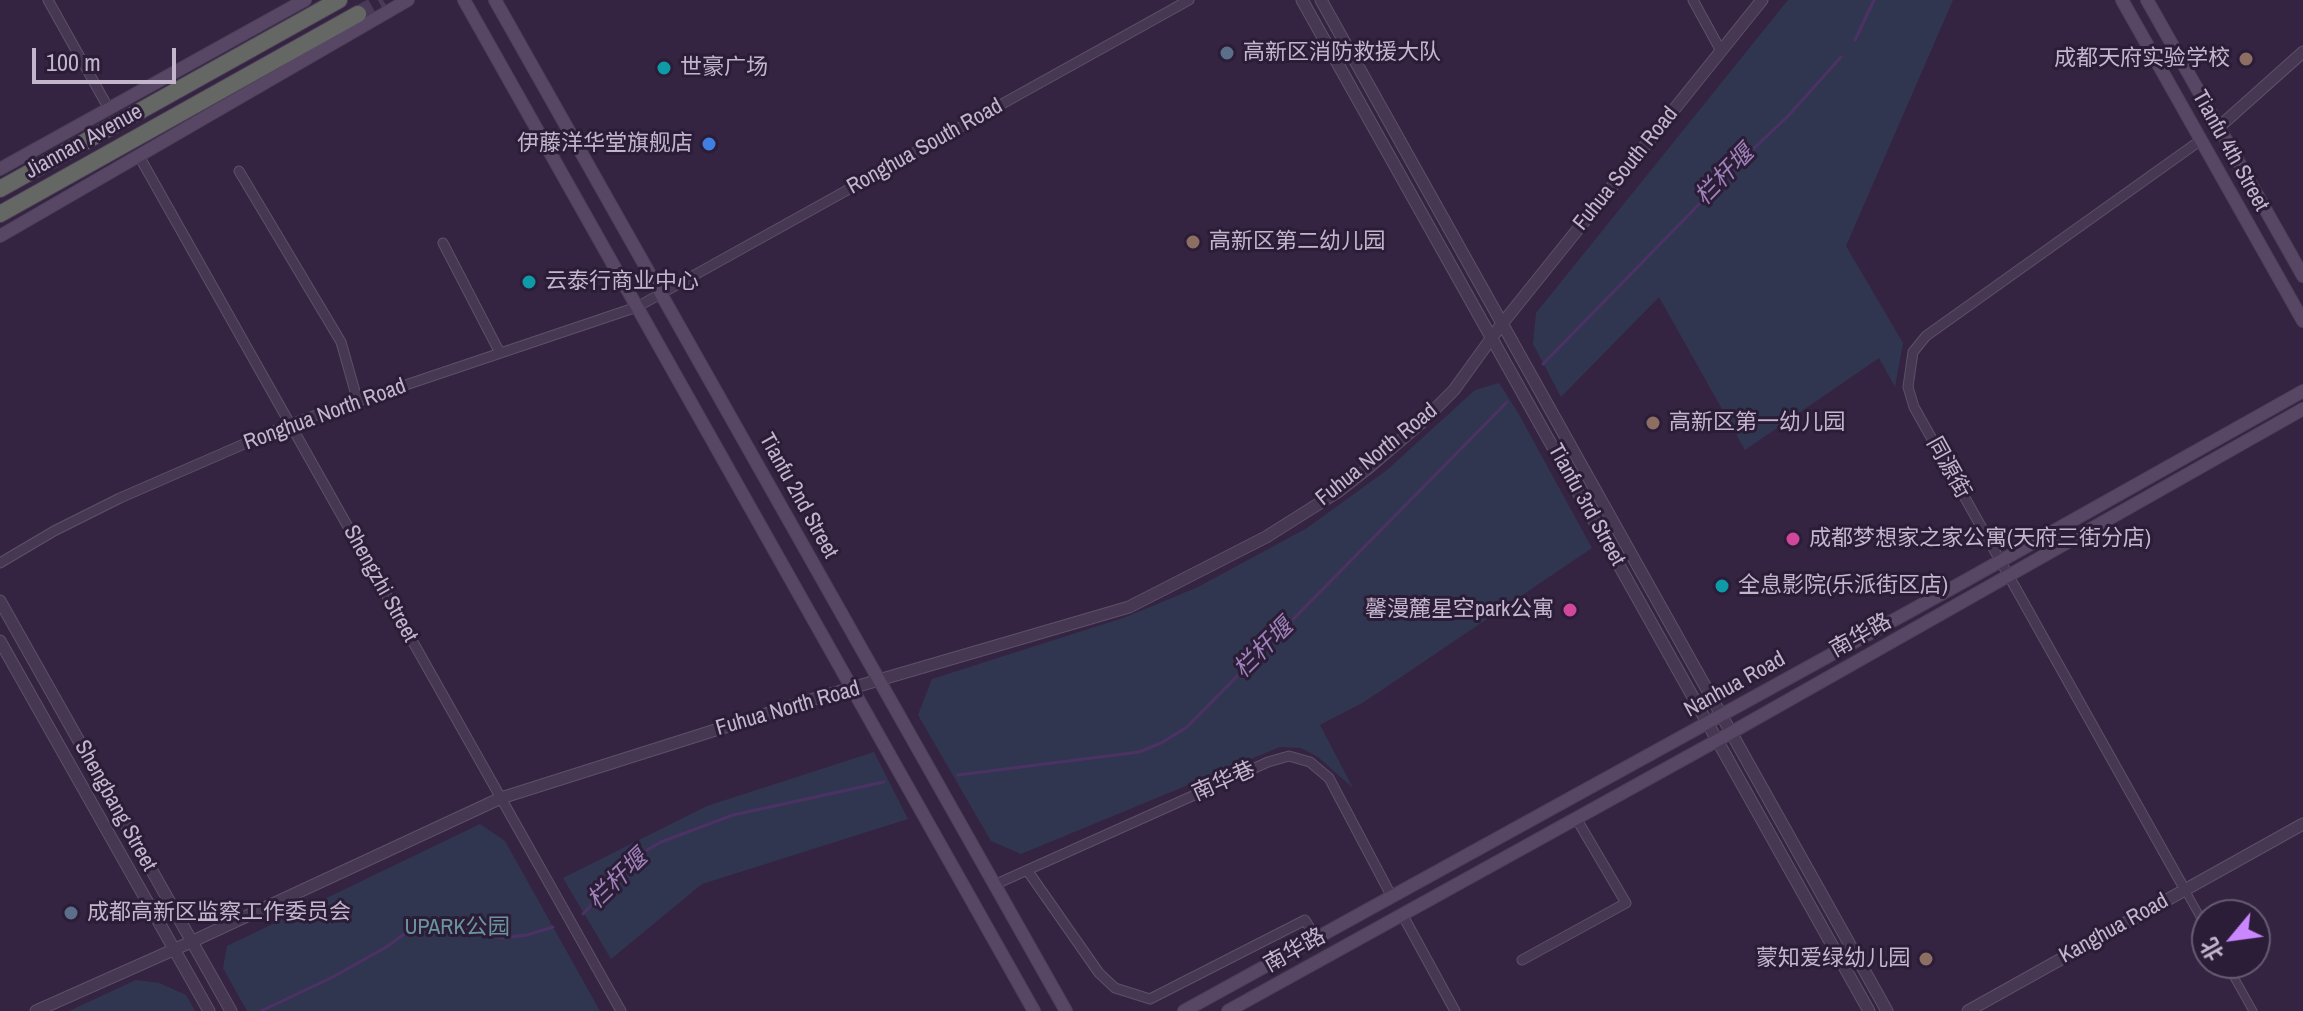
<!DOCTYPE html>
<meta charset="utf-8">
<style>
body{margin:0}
#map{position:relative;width:2303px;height:1011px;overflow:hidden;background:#342442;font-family:"Archivo Narrow","Noto Sans SC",sans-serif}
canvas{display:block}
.north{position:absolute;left:2191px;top:899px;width:80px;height:80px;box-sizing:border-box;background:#2b1d37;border:2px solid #675a73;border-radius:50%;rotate:241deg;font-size:22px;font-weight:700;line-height:32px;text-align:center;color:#c2b5cc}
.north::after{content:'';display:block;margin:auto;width:28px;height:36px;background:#ca87ff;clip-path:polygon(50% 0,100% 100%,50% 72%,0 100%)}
.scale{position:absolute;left:32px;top:48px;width:144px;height:36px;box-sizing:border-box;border:4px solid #c2b5cc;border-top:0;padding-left:10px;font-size:24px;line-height:28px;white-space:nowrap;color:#c2b5cc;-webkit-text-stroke:6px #2b1d37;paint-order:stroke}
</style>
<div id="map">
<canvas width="2303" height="1011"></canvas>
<div class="north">北</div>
<div class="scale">100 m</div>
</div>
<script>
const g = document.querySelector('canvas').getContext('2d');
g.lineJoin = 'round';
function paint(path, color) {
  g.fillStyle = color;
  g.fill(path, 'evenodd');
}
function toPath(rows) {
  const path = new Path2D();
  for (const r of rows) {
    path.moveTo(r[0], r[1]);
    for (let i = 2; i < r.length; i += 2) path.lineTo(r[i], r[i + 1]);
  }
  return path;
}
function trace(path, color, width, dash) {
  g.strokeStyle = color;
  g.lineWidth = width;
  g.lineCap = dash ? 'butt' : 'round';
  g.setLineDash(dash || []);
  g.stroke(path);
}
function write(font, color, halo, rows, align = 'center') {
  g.font = font + ' "Archivo Narrow","Noto Sans SC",sans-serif';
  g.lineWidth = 6;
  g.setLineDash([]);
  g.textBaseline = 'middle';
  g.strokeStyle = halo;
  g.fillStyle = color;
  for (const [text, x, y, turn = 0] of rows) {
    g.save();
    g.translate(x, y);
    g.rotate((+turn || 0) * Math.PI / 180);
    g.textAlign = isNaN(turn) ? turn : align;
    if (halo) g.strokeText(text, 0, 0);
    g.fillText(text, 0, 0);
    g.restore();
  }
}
paint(toPath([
 [1788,0,1953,0,1846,246,1903,343,1895,387,1879,358,1745,450,1659,297,1561,397,1533,344,1536,313],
 [1499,383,1517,411,1592,548,1364,702,1320,725,1353,788,1318,757,1301,748,1280,747,1021,854,991,841,918,715,932,679,1126,617,1198,587,1307,528,1387,470,1475,390],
 [874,752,908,819,702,884,611,959,563,878,707,806],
 [480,824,505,841,600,1011,247,1011,223,968,227,946],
 [136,980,159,983,186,995,195,1011,69,1011]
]), '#313650');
trace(toPath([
 [1855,40,1874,0],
 [1543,364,1748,154,1788,116,1841,57],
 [958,775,1139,752,1161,743,1187,727,1507,402],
 [583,914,637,856,661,842,733,815,884,782],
 [261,1011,333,977,388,946,415,926,437,921,502,938,527,935,553,927]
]), '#4c3264', 3);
trace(toPath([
 [358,14,383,0]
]), '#493a57', 16, [16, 8]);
const pedestrian = toPath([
 [2185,890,2207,929],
 [2226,963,2253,1011]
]);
const minor = toPath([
 [48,0,109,109],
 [1693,0,1721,51],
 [139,156,621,1011],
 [239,171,341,342,358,402],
 [443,243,500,353],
 [0,563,54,531,120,498,290,424,637,307,1189,0],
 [1027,870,1099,973,1115,988,1150,999,1305,920,1316,938],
 [994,885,1268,762,1289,756,1310,762,1329,778,1392,897],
 [2185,890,1914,407,1908,387,1913,352,1926,336,2201,140],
 [1402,914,1455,1011],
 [1522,960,1626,903,1576,818]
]);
const tertiary = toPath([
 [1302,0,1869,1011],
 [1321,0,1887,1011],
 [2219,127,2303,52],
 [0,601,231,1011],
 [0,641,209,1011],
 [36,1011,191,942,501,798,807,701,1129,607,1266,537,1339,491,1367,469,1422,422,1454,390,1501,325,1762,0],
 [1968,1011,2303,824]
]);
const secondary = toPath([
 [464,0,1034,1011],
 [495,0,1066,1011],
 [2122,0,2303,321],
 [2147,0,2303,276],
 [0,169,305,0],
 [0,236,408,0],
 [1184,1011,1963,582,2303,391],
 [1228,1011,1718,740,2303,409]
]);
const trunk = toPath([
 [0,189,339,0],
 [0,214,358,14]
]);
trace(pedestrian, '#5e5069', 9);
trace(minor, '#5e5069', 11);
trace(tertiary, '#5e5069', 13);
trace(secondary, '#4c3f58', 14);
trace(trunk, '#4e4059', 18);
trace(pedestrian, '#463852', 7);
trace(minor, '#463852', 9);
trace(tertiary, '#463852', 11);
trace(secondary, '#584665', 12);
trace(trunk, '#656764', 16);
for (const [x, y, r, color] of [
 [1227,53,8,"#5c6f8a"],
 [2246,59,8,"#8d6e63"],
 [664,68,8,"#0f9aa8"],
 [709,144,8,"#3f7fe0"],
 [1193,242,8,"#8d6e63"],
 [529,282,8,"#0f9aa8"],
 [1653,423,8,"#8d6e63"],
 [1793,539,8,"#d1479c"],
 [1722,586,8,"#0f9aa8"],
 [1570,610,8,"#d1479c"],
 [71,913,8,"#5c6f8a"],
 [1926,959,8,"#8d6e63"]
]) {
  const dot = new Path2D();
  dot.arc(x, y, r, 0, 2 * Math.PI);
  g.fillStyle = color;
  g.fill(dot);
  trace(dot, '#2b1d37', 3);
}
write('22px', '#c2b5cc', '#2b1d37', [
 ["高新区消防救援大队",1243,53],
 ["成都天府实验学校",2230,59,"right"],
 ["世豪广场",680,68],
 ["伊藤洋华堂旗舰店",693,144,"right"],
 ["高新区第二幼儿园",1209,242],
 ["云泰行商业中心",545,282],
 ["高新区第一幼儿园",1669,423],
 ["成都梦想家之家公寓(天府三街分店)",1809,539],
 ["全息影院(乐派街区店)",1738,586],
 ["馨漫麓星空park公寓",1554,610,"right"],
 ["成都高新区监察工作委员会",87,913],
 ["蒙知爱绿幼儿园",1910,959,"right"]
], 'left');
write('22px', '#c2b5cc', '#2b1d37', [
 ["Jiannan Avenue",84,142,-29],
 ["Ronghua South Road",925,147,-29],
 ["Tianfu 4th Street",2230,151,61],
 ["Fuhua South Road",1626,169,-51],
 ["Ronghua North Road",325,415,-20],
 ["Fuhua North Road",1377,455,-39],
 ["同源街",1948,468,61],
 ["Tianfu 2nd Street",798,496,61],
 ["Tianfu 3rd Street",1586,505,61],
 ["Shengzhi Street",380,584,61],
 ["南华路",1861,636,-29],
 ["Nanhua Road",1735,685,-29],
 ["Fuhua North Road",788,709,-16],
 ["南华巷",1224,782,-24],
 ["Shengbang Street",115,806,61],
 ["Kanghua Road",2114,929,-29],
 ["南华路",1295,951,-29]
]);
write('22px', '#6b959e', '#2b1d37', [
 ["UPARK公园",457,928]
]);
write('italic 24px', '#9f82b9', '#2b1d37', [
 ["栏杆堰",1725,176,-46],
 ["栏杆堰",1264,649,-45],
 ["栏杆堰",618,880,-44]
]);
</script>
